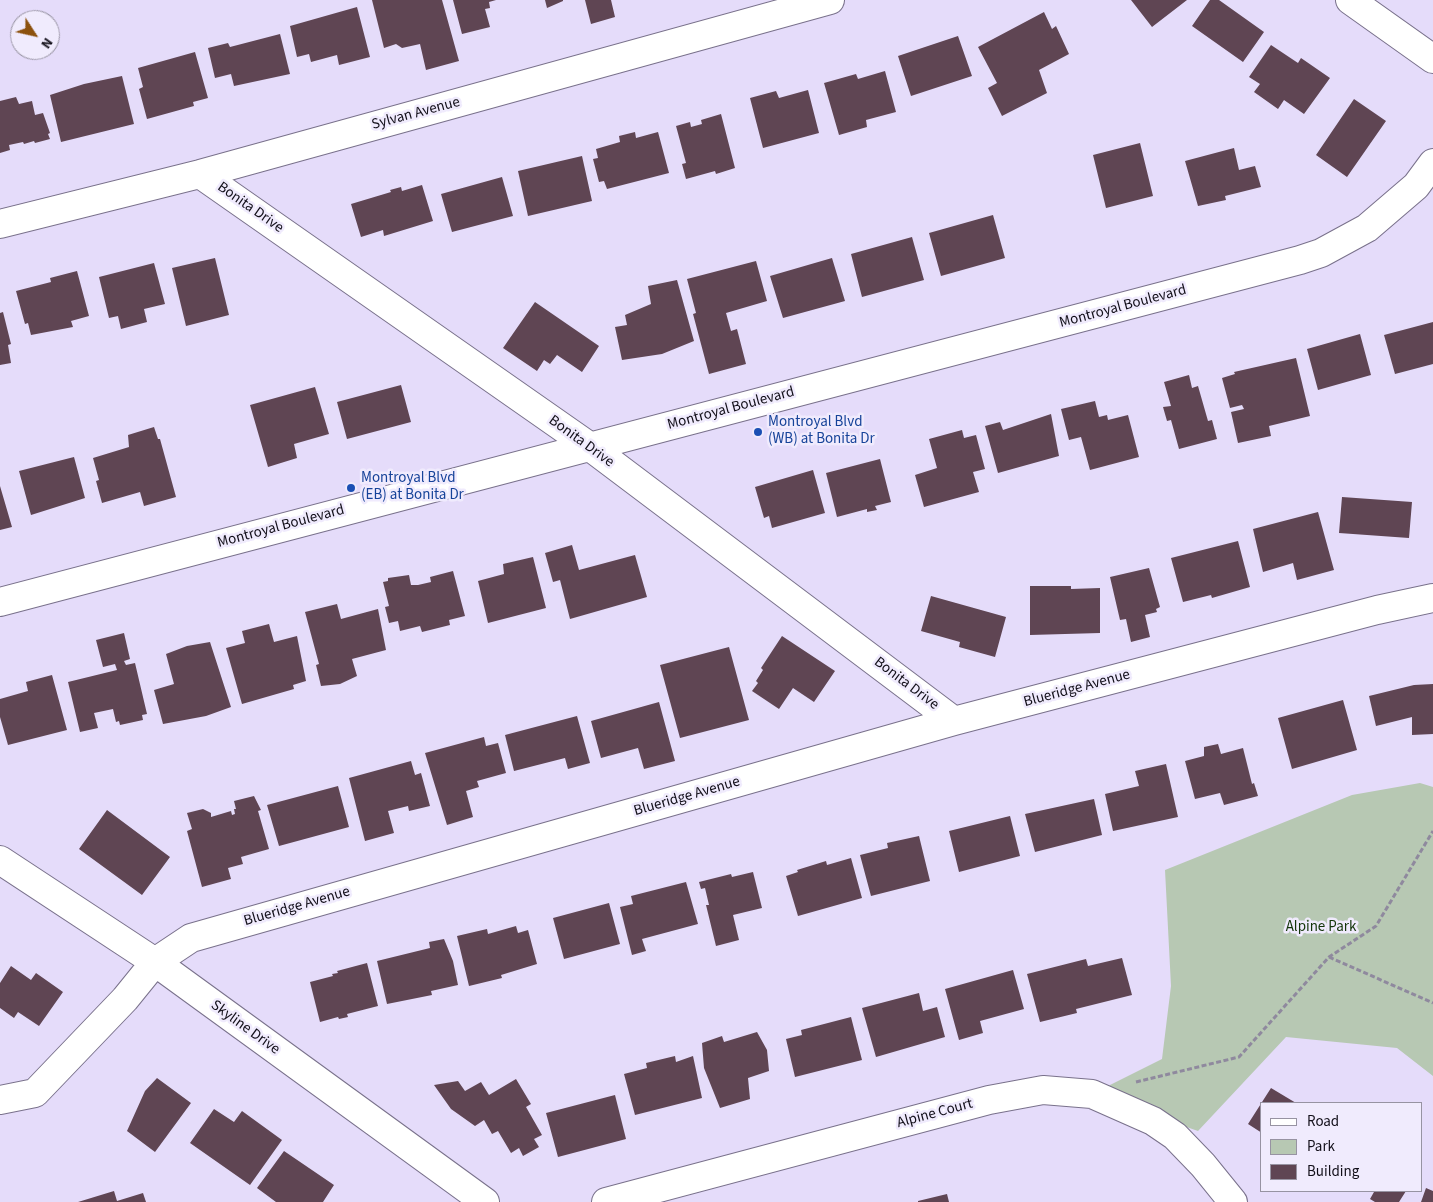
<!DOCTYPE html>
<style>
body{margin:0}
#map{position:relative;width:1433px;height:1202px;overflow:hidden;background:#e5dcfa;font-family:"Source Sans 3",sans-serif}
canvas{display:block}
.legend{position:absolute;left:1260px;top:1102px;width:162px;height:90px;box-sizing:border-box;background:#f0ebfd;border:1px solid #9793a2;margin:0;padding:6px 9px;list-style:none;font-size:15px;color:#120f19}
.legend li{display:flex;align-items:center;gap:10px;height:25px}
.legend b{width:25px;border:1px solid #9793a2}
.north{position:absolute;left:10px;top:10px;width:50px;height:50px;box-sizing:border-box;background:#f0ebfd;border:1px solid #9793a2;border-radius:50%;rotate:125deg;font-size:14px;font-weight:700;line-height:20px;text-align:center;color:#120f19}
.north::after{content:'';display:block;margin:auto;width:18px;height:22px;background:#8c510d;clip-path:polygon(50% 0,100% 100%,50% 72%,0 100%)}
</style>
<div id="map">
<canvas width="1433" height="1202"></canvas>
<ul class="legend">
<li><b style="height:6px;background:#fff"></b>Road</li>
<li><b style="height:14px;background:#b7c8b3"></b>Park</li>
<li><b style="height:14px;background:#5f4553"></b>Building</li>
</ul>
<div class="north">N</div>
</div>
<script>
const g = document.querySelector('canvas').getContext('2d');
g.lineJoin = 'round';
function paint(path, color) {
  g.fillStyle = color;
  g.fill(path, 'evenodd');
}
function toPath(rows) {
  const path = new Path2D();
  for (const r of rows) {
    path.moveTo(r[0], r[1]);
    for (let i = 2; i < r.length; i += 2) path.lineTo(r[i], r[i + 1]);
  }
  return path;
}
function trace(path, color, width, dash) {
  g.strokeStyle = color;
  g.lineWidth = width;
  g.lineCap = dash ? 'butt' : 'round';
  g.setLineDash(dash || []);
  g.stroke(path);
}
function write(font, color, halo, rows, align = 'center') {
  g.font = font + ' "Source Sans 3",sans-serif';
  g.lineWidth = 5;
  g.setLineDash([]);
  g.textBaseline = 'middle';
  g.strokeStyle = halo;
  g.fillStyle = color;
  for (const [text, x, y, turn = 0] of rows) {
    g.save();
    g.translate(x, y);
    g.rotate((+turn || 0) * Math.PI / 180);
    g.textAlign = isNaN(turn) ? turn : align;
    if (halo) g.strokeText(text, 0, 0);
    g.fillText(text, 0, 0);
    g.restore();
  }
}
paint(toPath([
 [1420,783,1433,787,1433,1076,1397,1048,1286,1037,1198,1131,1092,1094,1162,1059,1171,986,1165,870,1352,795]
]), '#b7c8b3');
paint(toPath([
 [372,0,442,0,459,61,426,70,420,44,402,48,396,44,384,48],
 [453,0,496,0,489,2,490,8,485,9,490,27,462,34],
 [545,0,563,0,563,1,547,8],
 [585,0,611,0,615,17,591,24],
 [1131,0,1187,0,1152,27],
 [1210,0,1219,0,1264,32,1243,62,1192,26],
 [357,7,370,57,339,65,337,55,311,62,309,54,297,57,290,26],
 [1044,12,1052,29,1056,26,1069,54,1039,70,1047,93,1002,116,988,88,997,83,978,47],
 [280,34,290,74,234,86,231,74,215,78,208,48,228,43,230,47],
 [958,36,972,76,911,96,898,56],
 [1271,45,1298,63,1301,58,1330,78,1304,114,1284,100,1278,109,1254,92,1260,84,1249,77],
 [195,52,208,98,193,102,194,106,147,119,139,89,143,87,138,68],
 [885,71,896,112,866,120,867,127,839,135,824,83,856,74,858,79],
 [122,76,134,124,61,142,50,95,84,84],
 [808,90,819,133,763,148,750,98,776,91,779,98],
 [16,97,19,104,32,101,35,115,43,113,50,133,48,134,50,139,35,143,34,141,24,144,23,142,9,145,10,150,0,153,0,101],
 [1354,99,1386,121,1347,177,1316,155],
 [721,114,735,168,716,174,715,171,686,179,682,164,686,163,676,126,690,122,691,127,702,124,701,120],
 [635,132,636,138,658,132,669,173,607,189,604,181,599,182,593,159,598,158,596,149,620,142,619,136],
 [1140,143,1153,196,1106,208,1093,155],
 [1234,148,1239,170,1255,166,1261,187,1225,196,1226,200,1198,206,1185,161],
 [582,156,592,201,528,216,518,171],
 [502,177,513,216,452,232,441,194],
 [422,185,433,221,384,236,383,230,361,237,351,204,391,192,390,190,401,187,402,191],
 [993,215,1005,258,941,276,929,233],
 [912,237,924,280,862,297,851,254],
 [215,258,229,315,186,326,172,268],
 [832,258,845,301,783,318,770,276],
 [756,261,767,301,726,313,731,331,737,329,746,364,709,374,693,314,696,313,687,279],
 [154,263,165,304,144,309,147,322,121,329,118,316,109,318,99,277],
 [77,271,89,316,71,321,73,327,31,335,28,323,25,324,16,291,51,282,50,278],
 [677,280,694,341,662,354,622,360,615,327,627,325,625,315,651,304,648,286],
 [535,302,599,346,582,372,557,355,550,364,544,360,537,371,503,348],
 [3,312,11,344,8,345,11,363,0,365,0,313],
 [1433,322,1433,364,1395,374,1384,335],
 [1360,334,1371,375,1318,390,1307,349],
 [1296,358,1310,416,1269,426,1271,436,1238,443,1231,412,1244,409,1242,405,1230,408,1222,378,1235,374,1234,372],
 [1189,375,1192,388,1198,386,1208,421,1212,420,1217,439,1179,449,1171,420,1167,421,1163,407,1171,406,1164,382],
 [401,385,411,422,347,439,337,402],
 [315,387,329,434,294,444,297,458,268,467,250,405],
 [1095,401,1099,417,1107,415,1108,420,1128,415,1139,457,1090,470,1081,437,1069,440,1061,409],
 [1051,414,1059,456,998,473,985,426,1000,422,1003,430],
 [154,427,158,439,160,439,176,497,144,506,140,492,102,503,96,481,99,480,93,458,129,447,128,435],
 [962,430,964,438,976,435,985,469,973,472,979,492,924,507,915,475,937,468,929,439],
 [74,457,85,498,31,515,19,471],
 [880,459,891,502,875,506,877,510,867,512,867,509,837,517,826,473],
 [813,470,825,513,772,528,769,516,764,518,755,487],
 [0,486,12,527,0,530],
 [1342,497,1412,502,1409,538,1339,533],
 [1318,512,1334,570,1297,580,1293,563,1263,572,1253,529],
 [1238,541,1250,587,1212,598,1211,595,1183,602,1171,558],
 [572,545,579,570,635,555,647,597,570,619,560,580,553,582,545,553],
 [533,557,546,608,488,623,478,581,504,574,503,564],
 [1149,568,1160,607,1156,609,1157,612,1145,615,1150,637,1131,642,1126,619,1120,620,1110,577],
 [453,571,465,616,449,620,450,625,422,632,420,626,400,631,398,621,389,623,385,607,389,606,383,582,388,581,388,578,409,575,411,585,418,585,431,582,430,577],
 [1030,586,1071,586,1071,589,1100,588,1100,633,1030,635],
 [931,596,1006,617,995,657,959,647,960,642,921,631],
 [337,604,341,619,378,609,386,650,352,659,357,676,340,684,321,686,316,665,319,664,305,612],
 [269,624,274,642,297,636,306,681,293,685,294,689,242,704,226,648,245,643,242,631],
 [124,633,130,659,124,661,126,665,135,663,147,714,142,715,143,720,120,725,119,721,116,722,113,709,94,713,98,728,80,732,68,682,117,670,115,664,103,667,96,640],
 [782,636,835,671,814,702,793,688,779,709,752,691,758,683,756,681,763,670,761,668],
 [210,642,231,707,206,716,163,724,154,690,174,684,166,654,187,646],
 [729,647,749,720,680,738,660,665],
 [52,675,67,730,8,745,0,717,0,699,28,691,26,682],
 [1433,684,1433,734,1412,735,1412,717,1376,726,1369,696,1414,685],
 [1343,700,1357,750,1292,769,1278,718],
 [659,702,675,761,644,769,638,748,601,758,591,721],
 [577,716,590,763,568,769,565,758,514,771,505,735],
 [484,737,486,746,498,743,506,773,477,781,479,787,466,791,473,817,447,825,425,753],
 [1218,744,1221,754,1243,748,1252,784,1254,783,1258,796,1224,805,1220,793,1195,799,1185,761,1204,756,1204,747],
 [411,761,415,775,421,773,430,806,409,811,408,806,388,811,394,833,365,841,349,778],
 [1166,764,1178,817,1113,831,1105,794,1139,786,1135,771],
 [338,786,349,827,279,846,267,805],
 [254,796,261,810,258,811,269,849,241,857,243,864,228,868,231,879,202,887,187,831,192,829,187,813,203,809,211,813,211,817,231,811,232,815,235,814,234,809,236,809,234,801],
 [1094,799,1102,835,1035,852,1025,814],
 [107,810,170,857,142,895,79,849],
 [1010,816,1020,856,959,872,949,831],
 [919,836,930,881,871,896,860,855,888,848,887,843],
 [851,858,862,898,798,916,786,876,798,872,797,870,826,861,827,865],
 [753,872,762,908,733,915,739,940,716,946,706,905,709,905,705,888,701,889,699,882,731,874,732,877],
 [686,882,698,924,642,939,646,951,632,955,620,907,633,904,631,896],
 [609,903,620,944,564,959,553,918],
 [516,926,518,933,528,930,537,964,501,975,502,978,469,986,457,936,487,929,488,934],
 [444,939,453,961,458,985,431,991,432,995,387,1004,377,961,430,948,429,942],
 [1122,958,1132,995,1076,1009,1077,1013,1040,1022,1027,974,1086,959,1088,966],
 [367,963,378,1006,347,1014,348,1017,339,1019,338,1017,320,1022,310,982,333,976,332,974,338,973,337,971],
 [11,966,31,980,36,973,63,992,39,1026,18,1012,14,1018,0,1008,0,983],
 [1013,970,1024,1009,980,1021,983,1033,959,1040,945,989],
 [919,993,923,1011,937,1007,945,1037,876,1057,862,1008],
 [851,1017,862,1060,795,1077,786,1039,802,1035,801,1030],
 [757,1032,767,1050,769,1071,748,1078,750,1099,720,1108,704,1068,702,1043,722,1036,724,1042],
 [675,1056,676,1062,693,1056,702,1098,635,1115,624,1074,647,1068,646,1063],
 [157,1078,191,1103,155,1152,127,1131,145,1091],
 [516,1079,531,1104,526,1107,542,1135,534,1139,539,1147,523,1156,519,1148,511,1153,498,1131,492,1134,484,1120,475,1126,451,1109,434,1085,458,1081,465,1091,481,1082,489,1095],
 [1271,1088,1296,1103,1262,1103,1262,1133,1248,1124],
 [615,1095,626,1139,558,1157,546,1113],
 [214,1109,234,1122,242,1111,282,1140,250,1185,190,1143],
 [284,1151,334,1185,323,1202,276,1202,257,1188],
 [1426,1188,1433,1191,1433,1202,1421,1202],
 [114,1191,117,1201,143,1193,146,1202,78,1202],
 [1371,1191,1406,1191,1399,1202,1375,1202,1370,1199,1374,1192],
 [947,1194,949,1202,918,1202,918,1201]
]), '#5f4553');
const minor = toPath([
 [1350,0,1433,59],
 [200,174,589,446,954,721],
 [0,224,200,174,830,0],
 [0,602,1300,260,1321,253,1367,228,1416,186,1433,163],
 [0,860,155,962,485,1202],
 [0,1100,35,1093,125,999,155,962,191,938,954,721,1377,610,1433,598],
 [606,1202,989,1100,1043,1090,1092,1094,1153,1121,1175,1136,1203,1165,1233,1202]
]);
trace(minor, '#79718b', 30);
trace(toPath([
 [1329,957,1433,1003],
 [1136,1082,1239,1057,1329,957,1376,926,1433,831]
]), '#8f899e', 3, [5, 2.5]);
trace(minor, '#fff', 28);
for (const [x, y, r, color] of [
 [758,432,5,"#1a4fb4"],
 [351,488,5,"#1a4fb4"]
]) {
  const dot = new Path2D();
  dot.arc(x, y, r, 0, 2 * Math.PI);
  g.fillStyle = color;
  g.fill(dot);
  trace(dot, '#f0ebfd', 2);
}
write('15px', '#120f19', '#f0ebfd', [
 ["Sylvan Avenue",416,114,-15],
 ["Bonita Drive",250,208,35],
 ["Montroyal Boulevard",1123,307,-15],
 ["Montroyal Boulevard",731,409,-15],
 ["Bonita Drive",581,442,36],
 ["Montroyal Boulevard",281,527,-15],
 ["Bonita Drive",906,684,37],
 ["Blueridge Avenue",1077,689,-15],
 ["Blueridge Avenue",687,797,-16],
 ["Blueridge Avenue",297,907,-16],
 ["Skyline Drive",245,1028,36],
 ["Alpine Court",935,1114,-15]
]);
write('15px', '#164399', '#f0ebfd', [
 ["Montroyal Blvd",768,423],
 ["(WB) at Bonita Dr",768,440],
 ["Montroyal Blvd",361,479],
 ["(EB) at Bonita Dr",361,496]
], 'left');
write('15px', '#123408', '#f0ebfd', [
 ["Alpine Park",1321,928]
]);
</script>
